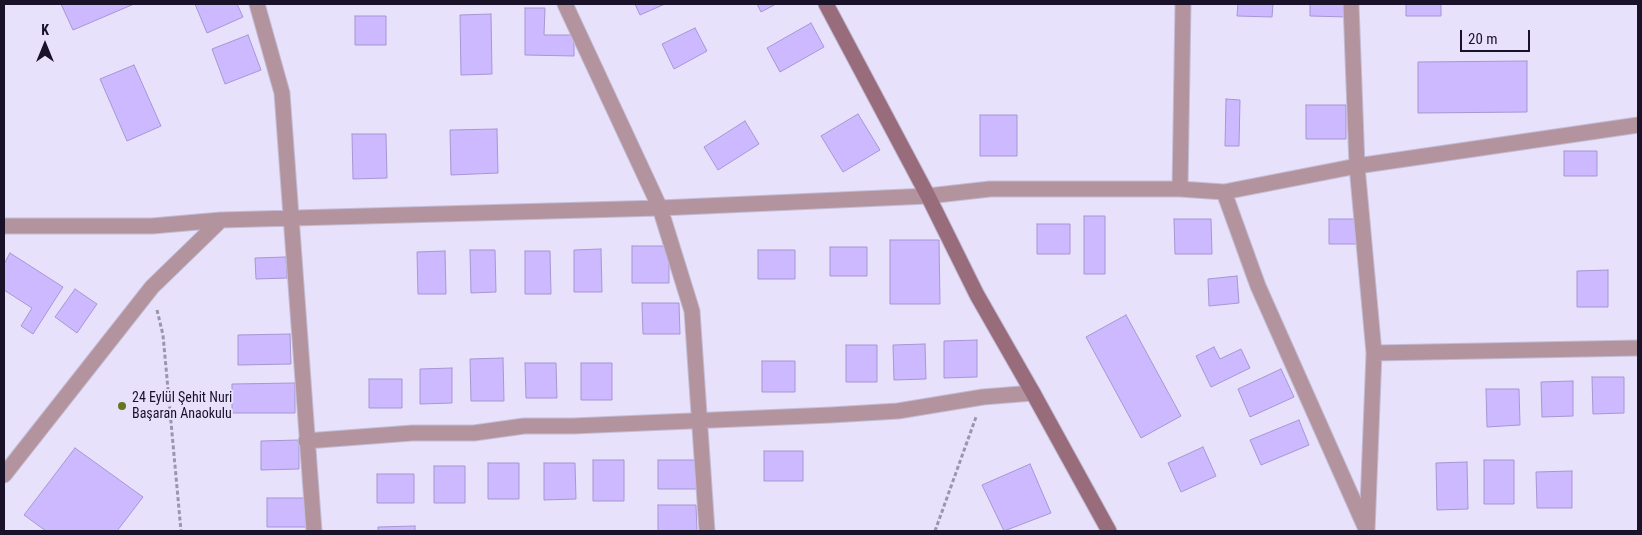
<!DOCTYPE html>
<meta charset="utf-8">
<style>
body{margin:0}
#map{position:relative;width:1642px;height:535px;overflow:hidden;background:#e8e1fb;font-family:"Roboto Condensed",sans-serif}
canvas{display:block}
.frame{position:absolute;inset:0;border:5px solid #191229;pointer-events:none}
.north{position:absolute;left:20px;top:20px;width:50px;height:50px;-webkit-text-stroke:4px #e8e1fb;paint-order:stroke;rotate:0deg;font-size:14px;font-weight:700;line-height:20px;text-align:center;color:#191229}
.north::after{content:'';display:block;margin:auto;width:18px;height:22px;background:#191229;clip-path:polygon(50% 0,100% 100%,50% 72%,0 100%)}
.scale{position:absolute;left:1460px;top:30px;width:70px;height:22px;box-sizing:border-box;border:2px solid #191229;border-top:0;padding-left:6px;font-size:15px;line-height:18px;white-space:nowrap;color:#191229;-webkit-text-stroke:4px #e8e1fb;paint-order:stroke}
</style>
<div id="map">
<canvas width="1642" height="535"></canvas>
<div class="frame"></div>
<div class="north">K</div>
<div class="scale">20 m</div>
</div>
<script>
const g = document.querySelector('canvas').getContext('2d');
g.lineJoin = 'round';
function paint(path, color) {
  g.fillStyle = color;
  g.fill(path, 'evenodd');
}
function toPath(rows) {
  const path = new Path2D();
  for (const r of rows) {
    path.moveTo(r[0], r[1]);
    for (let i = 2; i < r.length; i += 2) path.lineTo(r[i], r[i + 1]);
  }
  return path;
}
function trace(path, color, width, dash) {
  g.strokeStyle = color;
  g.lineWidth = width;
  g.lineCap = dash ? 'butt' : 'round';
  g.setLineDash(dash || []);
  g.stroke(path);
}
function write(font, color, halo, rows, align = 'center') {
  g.font = font + ' "Roboto Condensed",sans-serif';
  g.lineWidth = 4;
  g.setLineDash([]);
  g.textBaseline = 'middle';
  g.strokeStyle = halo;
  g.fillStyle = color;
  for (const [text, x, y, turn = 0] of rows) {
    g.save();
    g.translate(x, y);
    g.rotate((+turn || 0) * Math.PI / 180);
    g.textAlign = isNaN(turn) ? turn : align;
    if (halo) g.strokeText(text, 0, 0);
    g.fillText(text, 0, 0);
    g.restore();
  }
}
const building = toPath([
 [61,4,134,4,73,30,61,4],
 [195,4,237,4,243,17,207,33,195,4],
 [635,4,665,4,640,15,635,4],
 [757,4,776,4,761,12,757,4],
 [1238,4,1273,4,1272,17,1237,16,1238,4],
 [1310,4,1348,4,1348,17,1310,16,1310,4],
 [1406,4,1441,4,1441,16,1406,16,1406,4],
 [525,8,545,8,544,35,574,35,574,56,525,55,525,8],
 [491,14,492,74,461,75,460,15,491,14],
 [355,16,386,16,386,45,355,45,355,16],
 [811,23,824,47,780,72,767,48,811,23],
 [695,28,707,51,674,69,662,44,695,28],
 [248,35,261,70,225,84,212,49,248,35],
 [1527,61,1527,112,1418,113,1418,62,1527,61],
 [134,65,161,126,127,141,100,79,134,65],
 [1226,99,1240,100,1239,146,1225,146,1226,99],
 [1306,105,1346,105,1346,139,1306,139,1306,105],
 [858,114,880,150,843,172,821,136,858,114],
 [980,115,1017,115,1017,156,980,156,980,115],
 [745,121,759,144,718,170,704,147,745,121],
 [497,129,498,173,451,175,450,130,497,129],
 [352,134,386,134,387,178,353,179,352,134],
 [1564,151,1597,151,1597,176,1564,176,1564,151],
 [1084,216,1105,216,1105,274,1084,274,1084,216],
 [1174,219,1211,219,1212,254,1175,254,1174,219],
 [1329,219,1362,219,1362,244,1329,244,1329,219],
 [1037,224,1070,224,1070,254,1037,254,1037,224],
 [890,240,939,240,940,304,890,304,890,240],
 [632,246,669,246,669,283,632,283,632,246],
 [830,247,867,247,867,276,830,276,830,247],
 [601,249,602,292,574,292,574,250,601,249],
 [470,250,495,250,496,292,471,293,470,250],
 [758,250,795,250,795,279,758,279,758,250],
 [445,251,446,294,418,294,417,252,445,251],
 [525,251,550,251,551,294,525,294,525,251],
 [10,253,63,287,33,334,21,326,32,308,4,290,4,264,10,253],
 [286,257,287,278,256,279,255,258,286,257],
 [1608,270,1608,307,1577,307,1577,271,1608,270],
 [1237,276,1239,303,1209,306,1208,279,1237,276],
 [75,289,97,304,77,333,55,317,75,289],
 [642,303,679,303,680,334,643,334,642,303],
 [1126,315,1181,416,1141,438,1086,337,1126,315],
 [290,334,291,364,238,365,238,335,290,334],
 [977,340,977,377,944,378,944,341,977,340],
 [925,344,926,379,894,380,893,345,925,344],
 [846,345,877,345,877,382,846,382,846,345],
 [1214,347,1220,359,1241,349,1250,368,1211,387,1196,356,1214,347],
 [503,358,504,401,471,401,470,359,503,358],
 [762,361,795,361,795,392,762,392,762,361],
 [525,363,556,363,557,398,526,398,525,363],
 [581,363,612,363,612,400,581,400,581,363],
 [452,368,452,403,420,404,420,369,452,368],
 [1281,369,1294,397,1250,417,1238,389,1281,369],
 [1592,377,1624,377,1624,413,1593,414,1592,377],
 [369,379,402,379,402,408,369,408,369,379],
 [1573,381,1573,416,1542,417,1541,382,1573,381],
 [295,383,295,413,232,413,232,384,295,383],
 [1486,389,1519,389,1520,425,1487,427,1486,389],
 [1299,420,1309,445,1261,465,1250,440,1299,420],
 [299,440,299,469,261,470,261,441,299,440],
 [1203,447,1216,476,1181,492,1168,463,1203,447],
 [75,448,143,497,117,531,46,531,24,515,75,448],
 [764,451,803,451,803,481,764,481,764,451],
 [593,460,624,460,624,501,593,501,593,460],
 [658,460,699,460,699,489,658,489,658,460],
 [1484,460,1514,460,1514,504,1484,504,1484,460],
 [1467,462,1468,509,1437,510,1436,463,1467,462],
 [488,463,519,463,519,499,488,499,488,463],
 [544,463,575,463,576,499,544,500,544,463],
 [1030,464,1051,513,1004,531,982,485,1030,464],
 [434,466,465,466,465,503,434,503,434,466],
 [1572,471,1572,508,1537,508,1536,472,1572,471],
 [377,474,414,474,414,503,377,503,377,474],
 [267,498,306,498,306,527,267,527,267,498],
 [658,505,696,505,697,531,658,531,658,505],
 [415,526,415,531,378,531,378,527,415,526]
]);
paint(building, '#ccb9ff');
trace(building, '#a796d3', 1);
const street = toPath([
 [257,4,282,93,314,531],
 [565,4,660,208,692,311,707,531],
 [1351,4,1357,166,1374,353,1367,531],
 [1180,189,1183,4],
 [1224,192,1258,286,1366,529],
 [4,226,152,226,221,220,660,208,928,196,990,189,1180,189,1224,192,1357,166,1638,125],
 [1374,353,1638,348],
 [306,441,412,433,474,433,524,426,573,426,831,415,898,411,983,397,1033,393],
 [4,475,152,287,221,220]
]);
const secondary = toPath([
 [826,4,928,196,977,295,1033,393,1109,531]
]);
trace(street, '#c3bcd5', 17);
trace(secondary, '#c3bcd5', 17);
trace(toPath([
 [157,310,163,335,181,531],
 [935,531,976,417]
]), '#9c95ae', 3, [4, 2.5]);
trace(street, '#b3949e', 15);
trace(secondary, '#996c7b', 15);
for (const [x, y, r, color] of [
 [122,406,5,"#68741e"]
]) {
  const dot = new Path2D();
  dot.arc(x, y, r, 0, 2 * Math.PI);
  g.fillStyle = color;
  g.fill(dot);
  trace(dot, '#e8e1fb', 2);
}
write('14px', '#191229', '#e8e1fb', [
 ["24 Eylül Şehit Nuri",132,398],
 ["Başaran Anaokulu",132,414]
], 'left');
</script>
